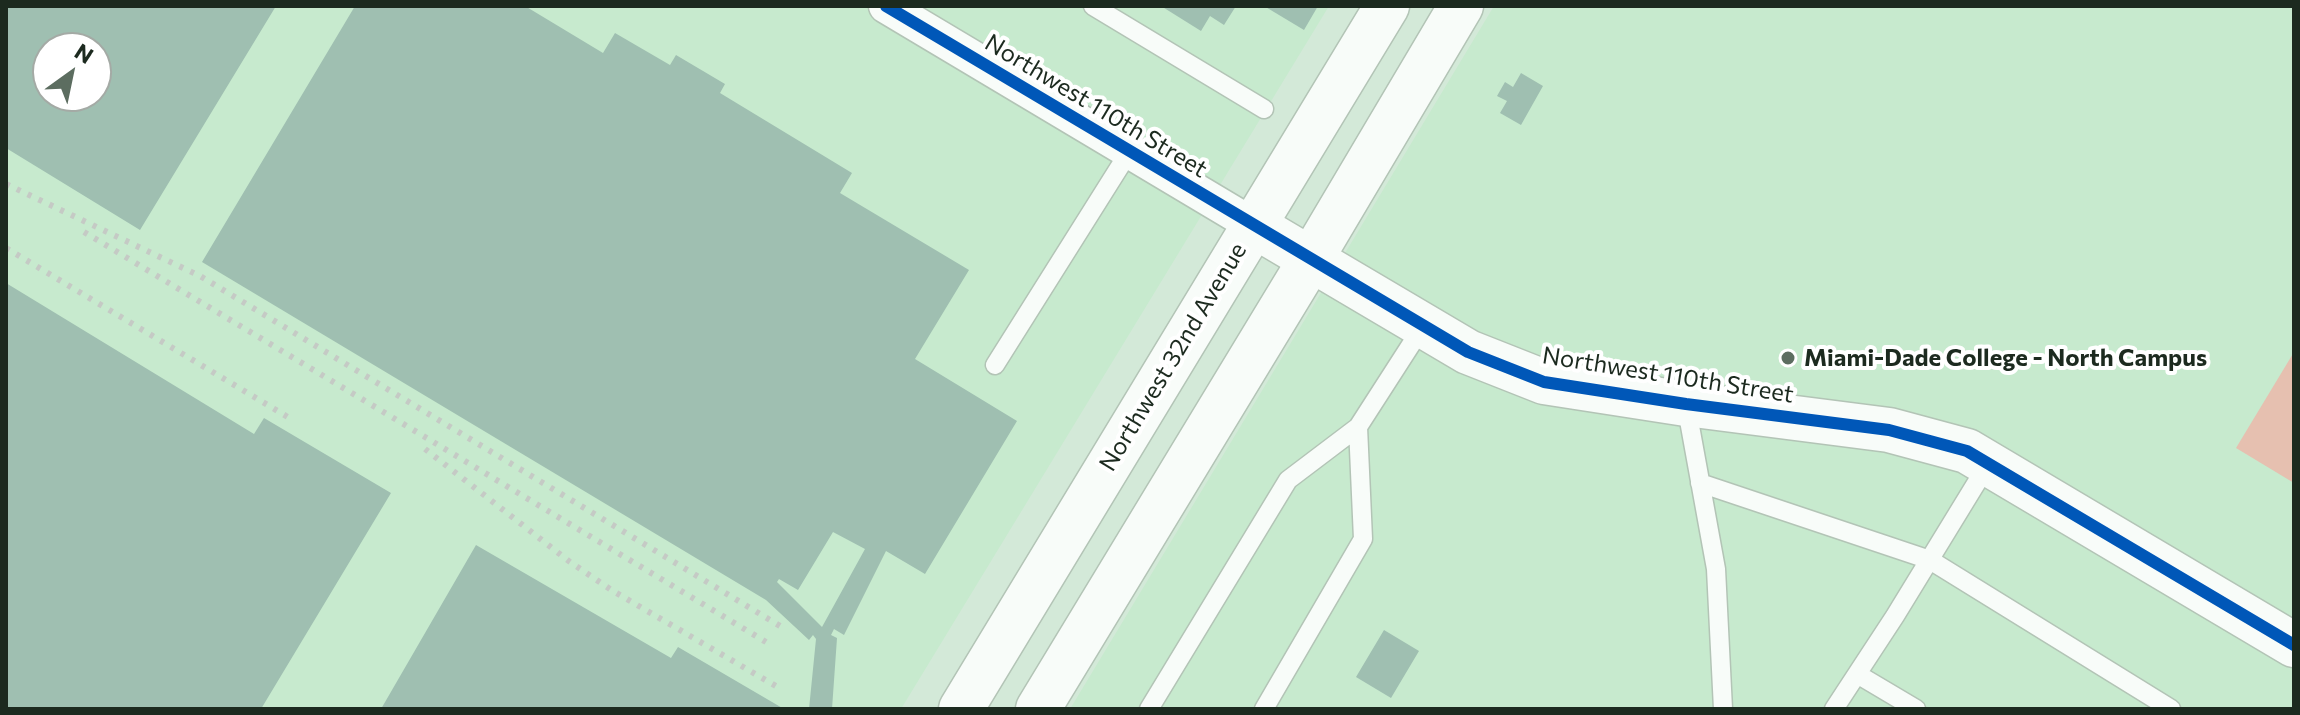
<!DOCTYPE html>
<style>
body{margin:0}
#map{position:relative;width:2300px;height:715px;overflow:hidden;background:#d3e9d8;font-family:Commissioner,sans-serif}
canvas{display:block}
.frame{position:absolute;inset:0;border:8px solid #1c2a1f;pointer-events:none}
.north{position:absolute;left:32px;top:32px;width:80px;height:80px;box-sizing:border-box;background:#fff;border:2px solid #a4aaa5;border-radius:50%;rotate:33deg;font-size:22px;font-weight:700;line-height:32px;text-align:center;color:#1c2a1f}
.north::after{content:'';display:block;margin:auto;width:28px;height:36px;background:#5c6d60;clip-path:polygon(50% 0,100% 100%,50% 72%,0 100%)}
</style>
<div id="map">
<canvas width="2300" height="715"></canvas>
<div class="frame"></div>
<div class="north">N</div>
</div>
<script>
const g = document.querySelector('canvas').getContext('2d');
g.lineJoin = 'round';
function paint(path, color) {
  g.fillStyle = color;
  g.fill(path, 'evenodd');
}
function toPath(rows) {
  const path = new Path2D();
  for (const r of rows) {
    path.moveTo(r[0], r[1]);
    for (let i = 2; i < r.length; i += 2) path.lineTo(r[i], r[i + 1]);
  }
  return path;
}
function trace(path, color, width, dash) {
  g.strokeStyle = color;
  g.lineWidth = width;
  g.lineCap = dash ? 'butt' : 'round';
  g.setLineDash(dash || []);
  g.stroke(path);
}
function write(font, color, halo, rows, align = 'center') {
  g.font = font + ' Commissioner,sans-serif';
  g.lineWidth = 8;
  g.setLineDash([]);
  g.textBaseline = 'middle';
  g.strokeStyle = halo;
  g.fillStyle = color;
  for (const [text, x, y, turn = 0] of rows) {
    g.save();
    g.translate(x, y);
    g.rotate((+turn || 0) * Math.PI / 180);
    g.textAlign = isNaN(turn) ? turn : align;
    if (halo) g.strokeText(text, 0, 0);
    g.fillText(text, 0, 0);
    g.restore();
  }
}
paint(toPath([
 [6,6,1329,6,901,709,6,709],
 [48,48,96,48,96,96,48,96],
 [1494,6,2294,6,2294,709,1070,709]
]), '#c7eace');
paint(toPath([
 [2294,352,2294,483,2236,448]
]), '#e6c0b0');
paint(toPath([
 [6,6,276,6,140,230,6,148],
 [48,48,96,48,96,96,48,96],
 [355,6,525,6,603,53,615,33,670,65,676,55,725,84,720,93,852,173,840,193,969,270,915,359,1017,421,925,574,886,551,844,635,834,629,831,635,837,638,832,709,809,709,816,639,813,635,809,640,766,600,202,262],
 [833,532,865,549,822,627,777,582,779,579,798,590],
 [1161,6,1236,6,1224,25,1210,16,1201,31],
 [1264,6,1318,6,1304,30],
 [1521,73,1543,86,1521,125,1500,113,1507,101,1497,96,1505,82,1513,87],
 [6,283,254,434,264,418,391,493,261,709,6,709],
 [476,545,671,658,678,647,784,709,381,709],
 [1384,630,1419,651,1391,698,1356,677]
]), '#9fbfb1');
const service = toPath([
 [1093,6,1264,109],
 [995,365,1129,152],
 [1686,404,1716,569,1723,709],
 [1700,483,1930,560,2171,709],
 [1857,674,1916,709],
 [1149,709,1288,480,1358,427,1423,326],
 [1264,709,1363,539,1358,427],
 [1834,709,1895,616,1988,464]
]);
const minor = toPath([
 [886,6,1253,225]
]);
const tertiary = toPath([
 [1253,225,1468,352,1544,382,1686,404,1889,430,1967,451,2294,645]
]);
const secondary = toPath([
 [961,709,1387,6],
 [1038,709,1311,259,1461,6]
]);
trace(service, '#b3c4b6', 21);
trace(minor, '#b3c4b6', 37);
trace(tertiary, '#b3c4b6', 47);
trace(secondary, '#b3c4b6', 47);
trace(service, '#f8fcf9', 18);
trace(minor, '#f8fcf9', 34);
trace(tertiary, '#f8fcf9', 44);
trace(secondary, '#f8fcf9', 44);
trace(toPath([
 [6,184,200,276,785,629],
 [84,232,766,642],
 [6,248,291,419],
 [425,449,570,562,613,591,781,689]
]), '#c5cac5', 6, [4, 8]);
trace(toPath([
 [886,6,1468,352,1544,382,1686,404,1889,430,1967,451,2294,645]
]), '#0057b8', 12);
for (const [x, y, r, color] of [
 [1788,358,8,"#5c6d60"]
]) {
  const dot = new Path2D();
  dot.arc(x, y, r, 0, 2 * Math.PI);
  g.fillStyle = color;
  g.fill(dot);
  trace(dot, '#fff', 3);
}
write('24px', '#1c2a1f', '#fff', [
 ["Northwest 110th Street",1096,106,31],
 ["Northwest 32nd Avenue",1173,357,-59],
 ["Northwest 110th Street",1668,375,9]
]);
write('bold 24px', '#1c2a1f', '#fff', [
 ["Miami-Dade College - North Campus",1804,358]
], 'left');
</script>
